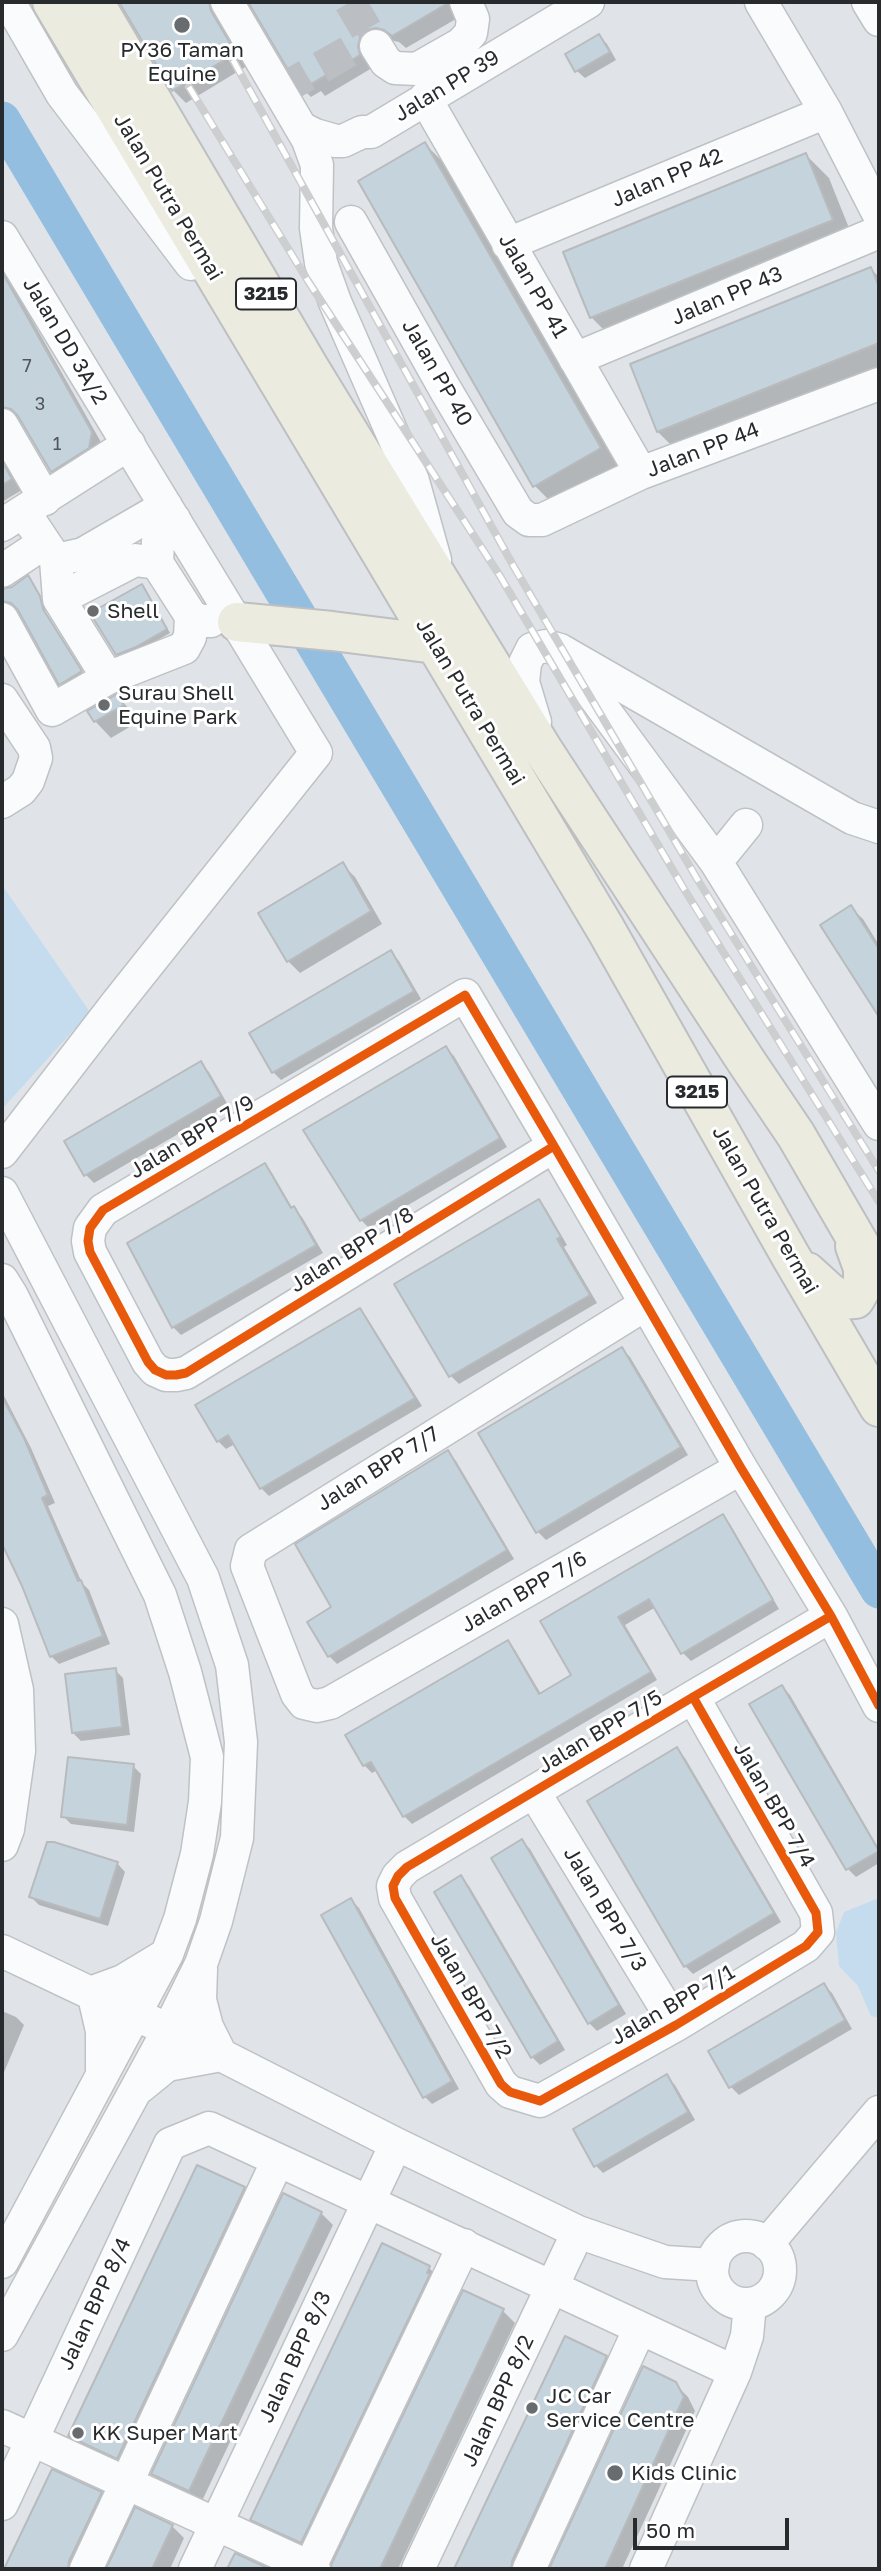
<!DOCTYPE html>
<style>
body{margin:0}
#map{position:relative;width:881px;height:2571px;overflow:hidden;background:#e0e4e8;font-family:"Golos Text",sans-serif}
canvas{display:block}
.frame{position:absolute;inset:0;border:4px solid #282b2d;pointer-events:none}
.scale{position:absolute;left:633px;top:2518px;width:156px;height:32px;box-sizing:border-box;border:4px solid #282b2d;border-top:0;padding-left:9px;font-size:21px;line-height:24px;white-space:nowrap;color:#282b2d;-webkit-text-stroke:5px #fff;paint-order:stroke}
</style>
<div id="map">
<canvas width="881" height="2571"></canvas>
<div class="frame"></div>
<div class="scale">50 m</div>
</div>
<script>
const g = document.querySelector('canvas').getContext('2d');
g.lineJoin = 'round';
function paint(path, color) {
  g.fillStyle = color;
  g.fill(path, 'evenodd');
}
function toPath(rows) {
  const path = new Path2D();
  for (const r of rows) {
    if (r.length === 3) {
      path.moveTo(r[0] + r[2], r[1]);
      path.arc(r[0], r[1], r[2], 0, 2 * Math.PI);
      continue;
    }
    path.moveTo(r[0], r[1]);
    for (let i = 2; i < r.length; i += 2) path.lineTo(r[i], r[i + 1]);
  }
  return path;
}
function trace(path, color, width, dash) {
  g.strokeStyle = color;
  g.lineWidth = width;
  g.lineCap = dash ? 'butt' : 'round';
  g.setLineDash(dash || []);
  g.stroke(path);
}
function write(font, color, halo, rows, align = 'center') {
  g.font = font + ' "Golos Text",sans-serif';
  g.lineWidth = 6;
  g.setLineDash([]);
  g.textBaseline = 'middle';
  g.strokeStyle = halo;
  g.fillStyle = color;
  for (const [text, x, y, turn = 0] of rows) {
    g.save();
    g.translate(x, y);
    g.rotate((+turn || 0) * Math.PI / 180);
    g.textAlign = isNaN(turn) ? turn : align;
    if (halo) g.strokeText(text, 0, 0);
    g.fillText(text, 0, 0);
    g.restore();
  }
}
paint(toPath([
 [2,885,90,1012,2,1109],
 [879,1898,879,2018,871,2016,858,1986,839,1966,836,1933,844,1912]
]), '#c5dbee');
paint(toPath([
 [121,2,228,2,247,66,186,103,173,90],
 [250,2,457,2,461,16,406,48,399,42,390,40,372,68,325,96,321,91,311,97,298,84],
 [599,36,607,44,616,60,585,78,577,71],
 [425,144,448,167,622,471,558,509,535,486],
 [806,155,829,178,855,243,614,340,591,317],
 [2,267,102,444,63,482,52,471,21,419,13,417,2,421],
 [871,269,879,277,879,375,681,455,658,432,632,365],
 [2,456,22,490,2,502],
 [28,578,43,602,46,614,84,675,64,687,16,606,2,604,2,590,12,588],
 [145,589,170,633,140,650,121,658,117,654],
 [117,696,133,713,138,722,111,738,95,721,90,712],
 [342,864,355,877,382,924,300,973,288,961],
 [850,907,863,919,879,945,879,1014,822,926],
 [391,953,399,961,421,999,281,1080,273,1072],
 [446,1048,454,1056,507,1147,369,1228,361,1220,305,1131],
 [201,1064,209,1072,228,1105,94,1183,86,1175,67,1142],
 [264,1165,272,1173,293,1209,302,1217,323,1253,181,1335,173,1327],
 [538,1201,546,1209,567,1245,564,1247,597,1303,459,1384,451,1376,396,1284],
 [359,1310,367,1318,422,1406,269,1496,261,1488,235,1444,226,1449,218,1441],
 [622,1349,630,1357,688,1455,546,1540,538,1532],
 [2,1392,31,1448,55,1503,48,1506,82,1583,89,1590,110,1644,59,1664,51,1656,2,1536],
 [448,1453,456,1461,514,1559,337,1664,329,1656,333,1608],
 [722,1516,730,1524,779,1609,691,1661,683,1653,656,1607,625,1625,657,1680,412,1824,404,1816,378,1770,372,1773,364,1765,507,1642,515,1650,541,1694,573,1675,542,1622],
 [115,1670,123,1678,130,1735,81,1741,73,1733],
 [782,1687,790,1695,879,1849,879,1863,856,1877,848,1869,752,1705],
 [677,1750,685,1758,781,1922,693,1974,685,1966],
 [133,1766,141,1774,134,1832,71,1824,63,1816],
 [522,1841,530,1849,626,2014,597,2031,589,2023],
 [117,1863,125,1872,108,1926,39,1905,31,1897],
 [461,1878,469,1886,565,2050,540,2065,532,2057],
 [351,1900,359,1908,459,2089,432,2104,424,2096],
 [824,1985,832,1993,852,2029,739,2095,731,2087],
 [2,2011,16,2017,24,2025,2,2077],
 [667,2077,675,2085,695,2120,603,2173,595,2165],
 [244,2189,256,2201,130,2470,82,2448,70,2436],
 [321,2213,333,2225,201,2503,165,2486,153,2474],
 [429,2268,441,2280,314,2554,265,2532,253,2519],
 [503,2311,515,2323,398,2569,333,2569,333,2565],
 [565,2338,606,2357,618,2369,526,2569,456,2569],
 [644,2368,675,2384,688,2397,695,2411,622,2569,551,2569],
 [53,2471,101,2493,113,2506,83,2569,6,2569],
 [136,2510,172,2526,184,2538,170,2569,108,2569]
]), '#0003');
trace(toPath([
 [2,120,879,1590]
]), '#94bee0', 37);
const building = toPath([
 [119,2,209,2,211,11,236,53,172,91,119,2],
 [248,2,448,2,448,3,392,36,384,30,376,28,367,30,360,38,358,46,360,55,311,84,308,79,297,85,248,2],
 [599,34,610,52,575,72,565,54,599,34],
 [425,142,601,448,533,487,358,181,425,142],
 [806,153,833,220,590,318,563,252,806,153],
 [871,267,879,287,879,343,657,432,630,364,871,267],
 [2,272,92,432,89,448,51,472,18,416,11,409,2,407,2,272],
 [2,461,12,479,2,485,2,461],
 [28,575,40,596,43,609,82,671,59,685,18,610,11,603,2,601,2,589,12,587,28,575],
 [142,584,167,629,136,647,116,655,90,613,142,584],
 [117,694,124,705,94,722,87,711,117,694],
 [343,862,371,911,287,962,258,913,343,862],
 [851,905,879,949,879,1017,820,925,851,905],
 [391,950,414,991,272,1073,249,1033,391,950],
 [446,1046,500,1138,360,1221,303,1130,446,1046],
 [201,1061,221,1096,84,1176,64,1141,201,1061],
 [265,1163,291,1208,294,1206,316,1245,172,1328,127,1243,265,1163],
 [539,1199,561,1237,557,1239,590,1295,449,1377,394,1284,539,1199],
 [360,1308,415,1398,260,1489,228,1435,217,1442,195,1405,360,1308],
 [622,1347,681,1447,536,1533,478,1433,622,1347],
 [2,1397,24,1438,48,1495,42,1498,78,1581,81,1580,103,1636,50,1657,22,1586,2,1544,2,1397],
 [448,1450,507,1550,328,1657,307,1622,331,1607,295,1544,448,1450],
 [723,1514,773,1600,681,1654,649,1599,618,1617,651,1672,403,1817,371,1762,363,1766,345,1735,508,1640,539,1694,571,1675,540,1621,723,1514],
 [116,1668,122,1727,72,1733,65,1674,116,1668],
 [782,1685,879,1851,846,1870,749,1704,782,1685],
 [677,1747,774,1913,684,1967,587,1801,677,1747],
 [68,1757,134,1764,127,1825,61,1817,68,1757],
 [522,1839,619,2005,588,2024,491,1858,522,1839],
 [47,1842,54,1842,118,1862,100,1919,29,1897,47,1842],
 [461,1875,558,2041,531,2058,434,1892,461,1875],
 [351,1898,452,2081,423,2098,321,1915,351,1898],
 [824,1983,845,2020,729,2088,708,2051,824,1983],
 [667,2074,688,2112,594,2167,573,2129,667,2074],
 [197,2165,245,2187,117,2459,68,2436,197,2165],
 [283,2193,322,2212,189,2491,151,2474,283,2193],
 [382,2243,430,2266,427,2273,430,2274,301,2543,250,2520,382,2243],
 [463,2290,504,2309,380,2569,332,2569,331,2565,463,2290],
 [565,2336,607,2356,512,2561,511,2569,454,2569,565,2336],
 [643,2366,676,2382,684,2397,605,2569,549,2569,643,2366],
 [52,2469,102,2492,69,2561,68,2569,4,2569,52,2469],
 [135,2507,173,2525,152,2569,106,2569,135,2507],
 [235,2553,270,2569,227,2569,235,2553]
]);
paint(building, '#c5d3dd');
trace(building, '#b8bbbe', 2);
trace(toPath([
 [350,2,376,46],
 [279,91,372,38]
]), '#bbbfc3', 32, [32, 16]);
const minor = toPath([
 [9,2,62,94,191,264],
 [227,2,308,140,317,165,316,228,321,263,335,302,413,481,435,560],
 [761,2,826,112,879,215],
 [868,2,879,20],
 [376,46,386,62,395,68,417,69,461,44,471,33,473,19,466,2],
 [425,98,641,473],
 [301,128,315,135,336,141,343,141,362,132,371,132,588,2],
 [351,222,445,389,518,512,529,520,542,520,641,473,879,384],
 [2,237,316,753,117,1003,2,1152],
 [508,244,826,112],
 [575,359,879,232],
 [2,425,45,499],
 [24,512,56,560,59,599,108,678],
 [174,519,158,541,157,563,191,616,201,621,211,621],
 [2,525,129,444],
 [56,560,83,554,166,506],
 [2,571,44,543],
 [59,599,135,560,157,563],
 [2,619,52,710,108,678,184,648,190,637,191,616],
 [560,650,716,862,879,1124],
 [2,700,34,748,36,758,28,781,21,790,2,802],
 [535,722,523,682,525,663,532,649,546,646,560,650,852,818,879,827],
 [716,862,746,825],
 [554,1146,186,1373,176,1375,166,1375,155,1370,148,1362,90,1252,88,1241,90,1228,103,1210,465,995,554,1146,646,1304,741,1468,831,1616,879,1706],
 [2,1193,203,1578,232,1665,241,1742,237,1838,216,1921,201,1964,169,2029,2,2335],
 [2,1280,12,1296,160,1595,185,1672,207,1757,205,1802,197,1854,180,1919,167,1954,2,2262],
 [646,1304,251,1550,247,1566,297,1694,304,1703,317,1706,330,1703,741,1468],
 [2,1624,17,1690,19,1751,8,1829,2,1845],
 [693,1697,816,1913,818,1932,806,1946,676,2025,540,2101,510,2092,501,2084,395,1898,393,1886,398,1876,407,1867,693,1697,831,1616],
 [534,1792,676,2025],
 [2,1951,221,2055,396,2144,578,2232,665,2262,713,2265],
 [201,1969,200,2000,207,2027,221,2055],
 [93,1992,102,2031,102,2074],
 [93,1992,123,1981,166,1955],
 [140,2087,167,2065,221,2055],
 [746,2270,34],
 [767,2244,879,2112],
 [2,2426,314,2569],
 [2,2504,170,2144,209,2128,735,2372],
 [86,2569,278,2160],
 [195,2569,396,2144],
 [309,2569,464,2245],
 [418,2569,578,2232],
 [529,2569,640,2328],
 [646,2569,735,2372,747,2336,750,2304]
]);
const major = toPath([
 [52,2,605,928,790,1255,879,1407],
 [94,2,310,369,543,750,748,1064,796,1135,879,1278],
 [237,622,332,631,435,644],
 [807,1272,829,1292,841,1300,855,1299,863,1285,863,1268,855,1246]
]);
trace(minor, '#bfc2c5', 35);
trace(major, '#bdbfc1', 42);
trace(minor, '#fafbfc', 32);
trace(major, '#ebebe0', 38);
const rail = toPath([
 [233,60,514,567,699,882,879,1171],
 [189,87,308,281,500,576,684,889,879,1202]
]);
trace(rail, '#cccecf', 8);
trace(rail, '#fff', 5, [16]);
trace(toPath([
 [554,1146,186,1373,176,1375,166,1375,155,1370,148,1362,90,1252,88,1241,90,1228,103,1210,465,995,554,1146,646,1304,741,1468,831,1616,879,1706],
 [693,1697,816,1913,818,1932,806,1946,676,2025,540,2101,510,2092,501,2084,395,1898,393,1886,398,1876,407,1867,693,1697,831,1616]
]), '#e8590c', 9);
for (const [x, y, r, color] of [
 [182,25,9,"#686c6e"],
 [93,611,7,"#686c6e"],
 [104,705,7,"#686c6e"],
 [532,2408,7,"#686c6e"],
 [78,2433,7,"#686c6e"],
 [615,2473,9,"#686c6e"]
]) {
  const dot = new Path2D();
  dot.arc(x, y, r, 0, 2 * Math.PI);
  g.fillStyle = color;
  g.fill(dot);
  trace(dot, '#fff', 2.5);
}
write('18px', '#50565a', null, [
 ["7",27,366],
 ["3",40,404],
 ["1",57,444]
]);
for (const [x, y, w] of [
 [266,294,60],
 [697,1092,60]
]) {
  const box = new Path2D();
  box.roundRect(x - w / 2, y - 15.5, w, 31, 5);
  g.fillStyle = '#fff';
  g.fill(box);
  trace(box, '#282b2d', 2);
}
write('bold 19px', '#282b2d', null, [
 ["3215",266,294],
 ["3215",697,1092]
]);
write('21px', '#282b2d', '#fff', [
 ["PY36 Taman",182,50,"center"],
 ["Equine",182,74,"center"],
 ["Shell",107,611],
 ["Surau Shell",118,693],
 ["Equine Park",118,717],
 ["JC Car",546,2396],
 ["Service Centre",546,2420],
 ["KK Super Mart",92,2433],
 ["Kids Clinic",631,2473]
], 'left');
write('21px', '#282b2d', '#fff', [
 ["Jalan PP 39",447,86,-31],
 ["Jalan PP 42",667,178,-23],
 ["Jalan Putra Permai",168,197,59],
 ["Jalan PP 41",533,286,60],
 ["Jalan PP 43",727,296,-23],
 ["Jalan DD 3A/2",65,341,59],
 ["Jalan PP 40",437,373,60],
 ["Jalan PP 44",703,450,-21],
 ["Jalan Putra Permai",470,702,59],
 ["Jalan BPP 7/9",192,1137,-31],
 ["Jalan Putra Permai",765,1210,60],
 ["Jalan BPP 7/8",352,1250,-32],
 ["Jalan BPP 7/7",378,1469,-32],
 ["Jalan BPP 7/6",524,1592,-30],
 ["Jalan BPP 7/5",600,1732,-31],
 ["Jalan BPP 7/4",774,1805,60],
 ["Jalan BPP 7/3",605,1909,59],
 ["Jalan BPP 7/2",471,1996,60],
 ["Jalan BPP 7/1",673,2005,-30],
 ["Jalan BPP 8/4",95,2304,-65],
 ["Jalan BPP 8/3",295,2357,-65],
 ["Jalan BPP 8/2",498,2401,-65]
]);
</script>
